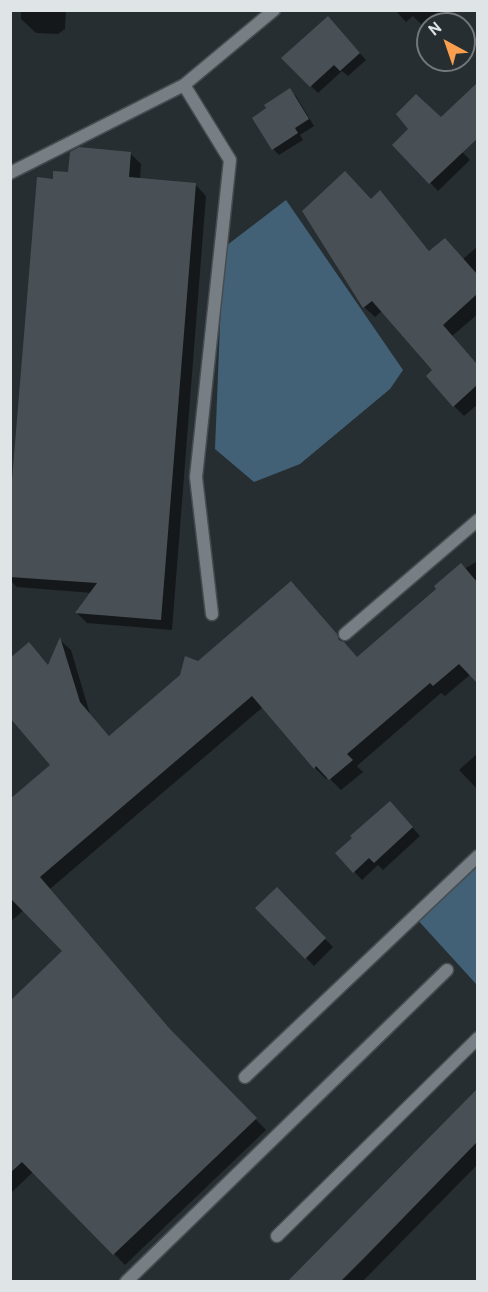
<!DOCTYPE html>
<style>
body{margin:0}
#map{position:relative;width:488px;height:1292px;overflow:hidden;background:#272e32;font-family:Overpass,sans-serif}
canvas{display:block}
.frame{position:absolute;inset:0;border:12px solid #dfe4e7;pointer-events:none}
.north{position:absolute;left:416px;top:12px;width:60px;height:60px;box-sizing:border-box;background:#272e32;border:2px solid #71777a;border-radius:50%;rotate:320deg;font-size:16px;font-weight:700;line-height:24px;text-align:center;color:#dfe4e7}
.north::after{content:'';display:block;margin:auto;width:21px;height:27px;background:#fa9f4f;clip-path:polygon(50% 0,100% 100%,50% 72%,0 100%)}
</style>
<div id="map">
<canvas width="488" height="1292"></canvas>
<div class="frame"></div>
<div class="north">N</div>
</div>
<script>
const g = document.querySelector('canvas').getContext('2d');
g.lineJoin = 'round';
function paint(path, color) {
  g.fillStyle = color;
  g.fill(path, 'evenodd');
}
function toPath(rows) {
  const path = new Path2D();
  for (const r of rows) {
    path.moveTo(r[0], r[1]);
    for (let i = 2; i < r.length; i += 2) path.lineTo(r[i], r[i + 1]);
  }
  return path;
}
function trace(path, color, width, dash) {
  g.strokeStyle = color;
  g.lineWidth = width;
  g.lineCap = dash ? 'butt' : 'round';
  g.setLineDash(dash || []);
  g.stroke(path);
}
paint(toPath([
 [286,200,403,370,390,389,300,464,254,482,215,449,221,300,218,252],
 [477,852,477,985,415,917]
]), '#426176');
paint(toPath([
 [21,10,66,10,65,29,58,34,36,33,21,19],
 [395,10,451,10,435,24,428,24,428,31,413,16,406,22],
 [334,25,366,60,348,76,342,71,318,93,283,58],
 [289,90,296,96,314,126,300,135,303,140,279,155,273,149],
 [453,142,470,160,438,191,394,145],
 [130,153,141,164,140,180,195,184,206,196,172,630,87,623,77,613,92,593,17,587,10,580,10,523,54,181],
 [371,200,390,203,430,252,463,259,478,246,478,314,452,336,478,365,478,404,464,416,454,406,434,370,382,311,375,317,364,307,304,211],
 [478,561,478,681,471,674,445,696,441,693,357,766,363,772,341,790,328,777,326,779,315,768,263,707,50,889,180,1041,266,1130,125,1265,34,1171,10,1194,10,1003,64,951,24,910,10,922,10,800,52,765,40,655,49,667,60,640,71,650,90,714,110,737,198,663,302,594,358,659,464,569],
 [478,753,478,790,459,770],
 [398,811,420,836,383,870,378,865,362,880,337,853],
 [276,889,333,947,314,966,257,908],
 [478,1091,478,1164,362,1282,290,1282]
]), '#0007');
paint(toPath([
 [328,16,360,53,340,71,334,65,310,87,281,58],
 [477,83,477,139,429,184,392,145,408,129,396,114,416,94,441,117],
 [290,88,309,119,295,128,298,133,272,150,252,118,266,108,264,105],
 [79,147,131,152,129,177,196,183,161,620,75,613,97,583,10,577,10,504,37,177,53,179,53,171,68,172,70,152],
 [345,171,371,199,380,190,429,251,445,238,477,274,477,294,443,325,477,364,477,385,453,407,426,376,432,370,372,301,363,308,302,211],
 [461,563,477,582,477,683,459,664,433,686,430,683,347,754,353,760,329,780,316,766,314,769,252,696,40,877,170,1029,257,1118,113,1255,22,1162,10,1173,10,1001,62,951,10,898,10,799,50,765,10,718,10,658,29,642,48,665,60,637,80,702,109,736,180,675,185,656,198,661,291,581,337,634,339,640,344,642,357,657,436,589,434,586],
 [390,801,413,827,374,863,369,858,353,873,335,853,352,838,350,836],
 [277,887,326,938,305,959,255,908],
 [477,1089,477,1142,368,1254,341,1281,288,1281]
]), '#495055');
const lane = toPath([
 [184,85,230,160,196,477,212,614],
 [10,173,184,85,274,10],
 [345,634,478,520],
 [245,1077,478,856],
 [277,1236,478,1038],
 [126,1282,447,970]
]);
trace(lane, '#464c4f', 15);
trace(lane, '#777f85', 12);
</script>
